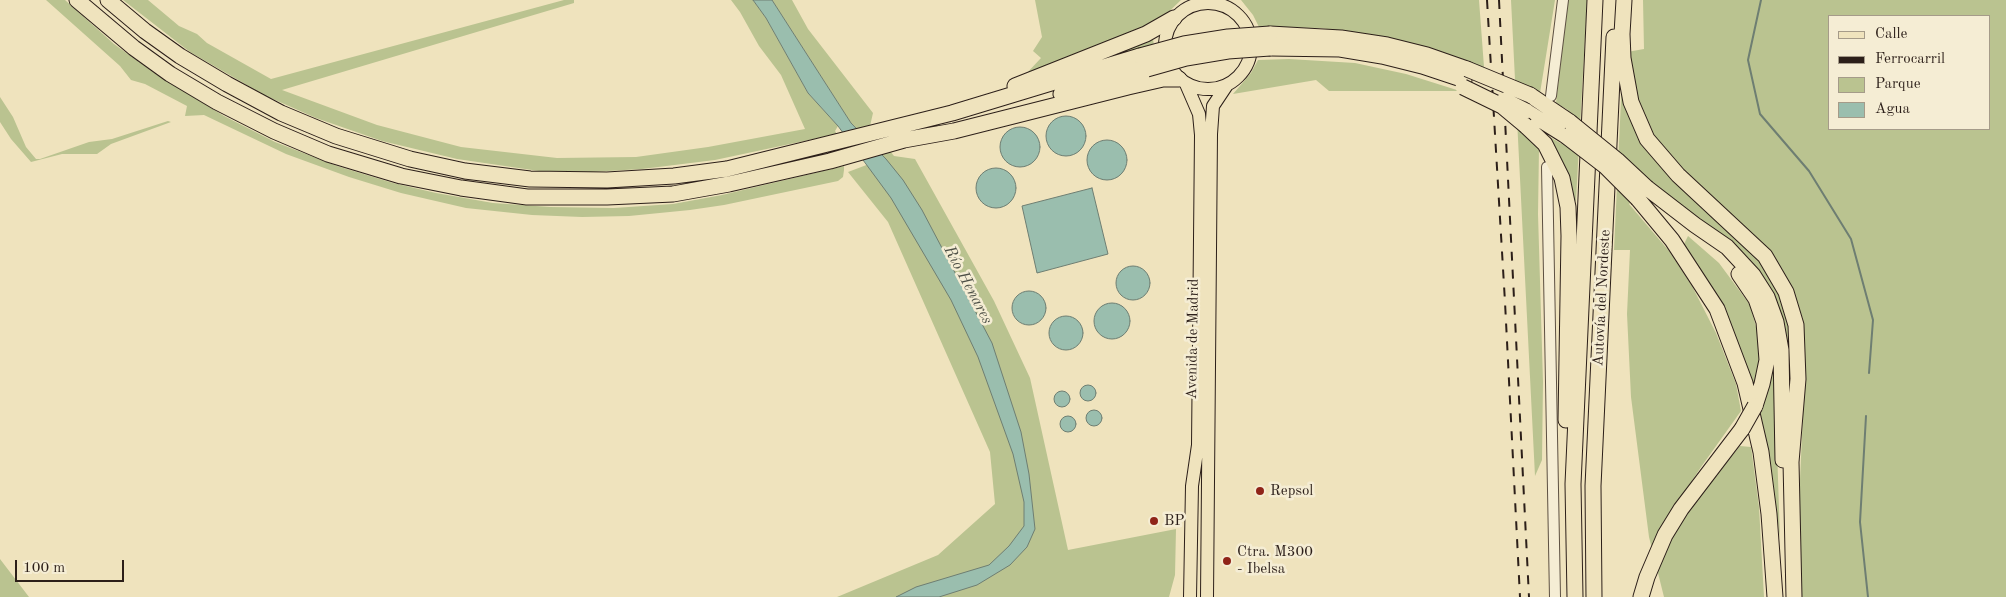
<!DOCTYPE html>
<meta charset="utf-8">
<style>
body{margin:0}
#map{position:relative;width:2006px;height:597px;overflow:hidden;background:#efe3bd;font-family:"Old Standard TT",serif}
canvas{display:block}
.legend{position:absolute;left:1828px;top:15px;width:162px;height:115px;box-sizing:border-box;background:#f5edd4;border:1px solid #a59b89;margin:0;padding:6px 9px;list-style:none;font-size:15px;color:#2c1f19}
.legend li{display:flex;align-items:center;gap:10px;height:25px}
.legend b{width:25px;border:1px solid #a59b89}
.scale{position:absolute;left:15px;top:560px;width:109px;height:22px;box-sizing:border-box;border:2px solid #2c1f19;border-top:0;padding-left:6px;font-size:15px;line-height:18px;white-space:nowrap;color:#2c1f19;-webkit-text-stroke:4px #f5edd4;paint-order:stroke}
</style>
<div id="map">
<canvas width="2006" height="597"></canvas>
<ul class="legend">
<li><b style="height:6px;background:#efe3bd"></b>Calle</li>
<li><b style="height:6px;background:#2c1f19"></b>Ferrocarril</li>
<li><b style="height:14px;background:#bac390"></b>Parque</li>
<li><b style="height:14px;background:#9abeae"></b>Agua</li>
</ul>
<div class="scale">100 m</div>
</div>
<script>
const g = document.querySelector('canvas').getContext('2d');
g.lineJoin = 'round';
function paint(path, color) {
  g.fillStyle = color;
  g.fill(path, 'evenodd');
}
function toPath(rows) {
  const path = new Path2D();
  for (const r of rows) {
    if (r.length === 3) {
      path.moveTo(r[0] + r[2], r[1]);
      path.arc(r[0], r[1], r[2], 0, 2 * Math.PI);
      continue;
    }
    path.moveTo(r[0], r[1]);
    for (let i = 2; i < r.length; i += 2) path.lineTo(r[i], r[i + 1]);
  }
  return path;
}
function trace(path, color, width, dash) {
  g.strokeStyle = color;
  g.lineWidth = width;
  g.lineCap = dash ? 'butt' : 'round';
  g.setLineDash(dash || []);
  g.stroke(path);
}
function write(font, color, halo, rows, align = 'center') {
  g.font = font + ' "Old Standard TT",serif';
  g.lineWidth = 5;
  g.setLineDash([]);
  g.textBaseline = 'middle';
  g.strokeStyle = halo;
  g.fillStyle = color;
  for (const [text, x, y, turn = 0] of rows) {
    g.save();
    g.translate(x, y);
    g.rotate((+turn || 0) * Math.PI / 180);
    g.textAlign = isNaN(turn) ? turn : align;
    if (halo) g.strokeText(text, 0, 0);
    g.fillText(text, 0, 0);
    g.restore();
  }
}
paint(toPath([
 [46,0,65,0,114,44,153,72,224,116,275,142,337,166,393,183,436,193,493,203,550,207,614,208,673,204,722,195,844,166,844,170,843,177,838,181,724,205,690,210,629,216,582,217,532,215,466,208,401,193,349,177,286,154,204,115,185,116,187,106,145,84,131,80,120,66],
 [123,0,148,0,179,26,197,34,207,43,271,79,564,0,574,0,574,3,282,90,377,125,461,147,557,158,636,157,708,147,805,129,781,75,759,46,740,12,731,0,753,0,766,18,808,93,838,126,835,131,837,134,715,160,642,169,590,172,539,171,457,159,382,141,316,118,264,95,190,52],
 [772,0,792,0,808,29,873,113,870,126,894,156,915,159,994,301,1030,378,1068,550,1176,529,1175,575,1169,597,837,597,938,555,995,504,990,452,888,222,848,172,885,158,851,123],
 [1035,0,1181,0,1156,24,1026,74,1041,58,1033,51,1042,37],
 [1241,0,1479,0,1484,67,1398,40,1365,34,1320,28,1259,27,1253,15],
 [1511,0,1555,0,1540,93,1524,86,1524,133,1539,148,1538,214,1543,382,1542,460,1535,476],
 [1568,0,1587,0,1576,200,1573,205,1541,132,1562,144,1568,110,1556,103],
 [1643,0,2006,0,2006,597,1801,597,1798,524,1805,368,1803,319,1790,286,1659,148,1639,108,1627,52,1644,49],
 [1830,16,1990,16,1990,129,1830,129],
 [1152,34,1154,45,1033,82],
 [1289,59,1355,63,1406,74,1460,91,1329,91,1316,80,1233,94,1251,73,1258,60],
 [1622,79,1629,107,1773,275,1795,333,1790,445,1776,308,1676,205,1651,182,1629,204,1669,251,1692,286,1716,333,1736,384,1741,411,1701,467,1657,535,1665,553,1674,534,1695,501,1740,446,1751,447,1759,507,1764,597,1664,597,1649,537,1631,397,1627,314,1630,250,1614,250],
 [0,97,13,117,26,147,36,159,40,159,89,142,112,139,168,121,171,122,111,144,97,154,62,154,31,162,11,139,0,122],
 [1688,236,1719,263,1750,305,1758,334,1761,356,1759,368,1772,378,1774,358,1780,539,1770,459,1762,422,1744,360,1706,278,1684,244],
 [0,559,29,597,0,597]
]), '#bac390');
const water = toPath([
 [753,0,772,0,851,123,886,159,903,180,922,210,992,343,1021,432,1029,474,1035,529,1027,547,1010,565,977,585,939,597,896,597,916,587,989,565,1009,546,1024,526,1024,502,1013,454,978,357,951,300,891,198,838,126,808,93,766,18,753,0],
 [1066,136,20],
 [1020,147,20],
 [1107,160,20],
 [996,188,20],
 [1092,188,1108,254,1037,273,1022,206,1092,188],
 [1133,283,17],
 [1029,308,17],
 [1112,321,18],
 [1066,333,17],
 [1088,393,8],
 [1062,399,8],
 [1094,418,8],
 [1068,424,8]
]);
paint(water, '#9abeae');
trace(water, '#6e7e72', 1);
trace(toPath([
 [1761,0,1748,60,1760,114,1809,171,1851,239,1873,320,1869,373],
 [1866,416,1860,522,1868,597]
]), '#6e7e72', 2);
const minor = toPath([
 [1551,96,1563,0],
 [1547,167,1555,597]
]);
const major = toPath([
 [1208,46,43],
 [1186,84,1199,114,1201,135,1198,445,1192,486,1190,597],
 [1207,597,1211,134,1213,106,1227,85]
]);
const highway = toPath([
 [77,0,134,48,170,74,217,102,274,131,328,154,401,176,461,188,527,197,607,197,673,194,729,184,830,161,904,140,954,131,1128,87,1163,79,1179,79],
 [108,0,145,31,180,56,227,84,281,113,336,136,410,159,465,171,530,179,607,180,674,176,727,169,952,113,1140,56],
 [1624,0,1622,34,1623,58,1631,102,1647,139,1678,175,1765,256,1786,292,1796,325,1798,379,1791,462,1794,597],
 [1270,34,1341,38,1387,45,1427,55,1467,69],
 [1270,48,1340,49,1382,56,1422,66,1464,80],
 [1015,86,1146,34,1174,18],
 [1061,94,1147,69],
 [1530,95,1570,122],
 [1526,111,1566,136],
 [1526,126,1545,144,1562,178,1568,207,1569,236,1566,420],
 [1647,188,1695,225,1727,247,1753,275,1767,297,1776,322,1781,350,1783,460],
 [1638,199,1672,240,1717,309,1745,383,1761,452,1769,514,1775,597],
 [1739,274,1756,299,1764,322,1767,360,1762,384,1755,406],
 [1575,597,1573,484,1595,0],
 [1594,597,1593,486,1614,37],
 [1641,597,1647,577,1665,535,1681,509,1742,429]
]);
trace(minor, '#5d5042', 12);
trace(major, '#2c1f19', 14);
trace(highway, '#2c1f19', 17);
trace(minor, '#f5edd4', 10);
trace(major, '#efe3bd', 12);
trace(highway, '#efe3bd', 15);
trace(toPath([
 [1487,0,1505,302,1520,597],
 [1499,0,1529,597]
]), '#2c1f19', 2, [9, 9]);
const highwayBridge = toPath([
 [1140,56,1184,44,1228,37,1270,34],
 [1147,69,1186,58,1228,51,1270,48],
 [1467,69,1530,95],
 [1463,87,1502,106,1526,126],
 [1504,100,1526,111],
 [1570,122,1617,160,1647,188],
 [1566,136,1605,166,1638,199],
 [1742,429,1755,406]
]);
trace(highwayBridge, '#2c1f19', 17, []);
trace(highwayBridge, '#efe3bd', 15);
for (const [x, y, r, color] of [
 [1260,491,5,"#8f2418"],
 [1154,521,5,"#8f2418"],
 [1227,561,5,"#8f2418"]
]) {
  const dot = new Path2D();
  dot.arc(x, y, r, 0, 2 * Math.PI);
  g.fillStyle = color;
  g.fill(dot);
  trace(dot, '#f5edd4', 2);
}
write('15px', '#2c1f19', '#f5edd4', [
 ["Autovía del Nordeste",1602,298,-87],
 ["Avenida de Madrid",1193,339,-89]
]);
write('15px', '#2c1f19', '#f5edd4', [
 ["Repsol",1270,491],
 ["BP",1164,521],
 ["Ctra. M300",1237,552],
 ["- Ibelsa",1237,569]
], 'left');
write('italic 16px', '#4d4f46', '#f5edd4', [
 ["Río Henares",968,285,62]
]);
</script>
